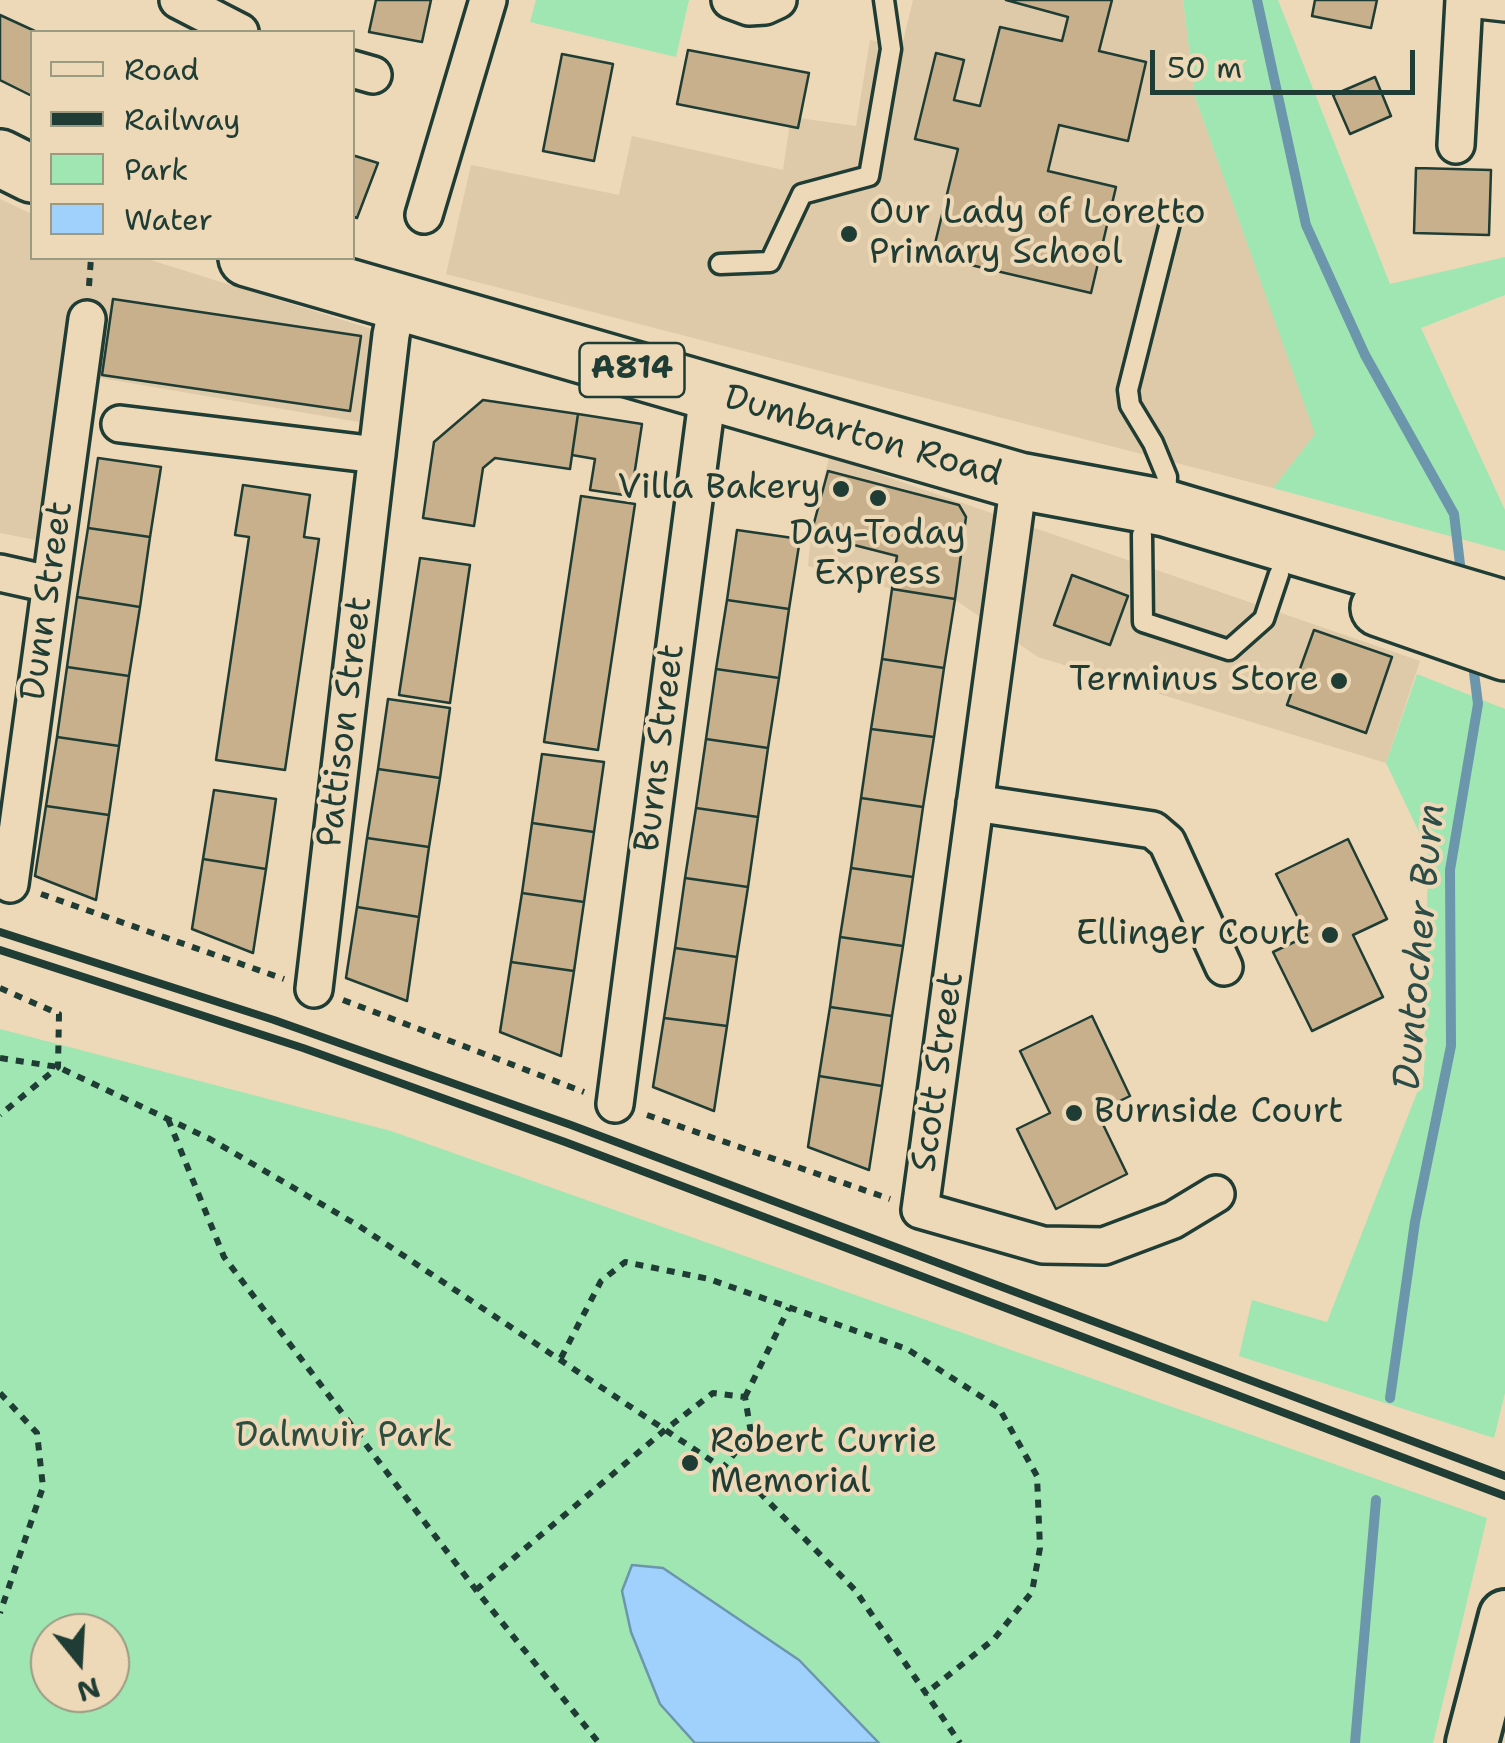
<!DOCTYPE html>
<style>
body{margin:0}
#map{position:relative;width:1505px;height:1743px;overflow:hidden;background:#edd8b7;font-family:"Shantell Sans",sans-serif}
canvas{display:block}
.legend{position:absolute;left:30px;top:30px;width:325px;height:230px;box-sizing:border-box;background:#edd8b7;border:2px solid #9b9a83;margin:0;padding:12px 18px;list-style:none;font-size:30px;color:#1f3d34}
.legend li{display:flex;align-items:center;gap:20px;height:50px}
.legend b{width:50px;border:2px solid #9b9a83}
.north{position:absolute;left:30px;top:1613px;width:100px;height:100px;box-sizing:border-box;background:#edd8b7;border:2px solid #9b9a83;border-radius:50%;rotate:162deg;font-size:28px;font-weight:700;line-height:40px;text-align:center;color:#1f3d34}
.north::after{content:'';display:block;margin:auto;width:35px;height:45px;background:#1f3d34;clip-path:polygon(50% 0,100% 100%,50% 72%,0 100%)}
.scale{position:absolute;left:1150px;top:50px;width:265px;height:45px;box-sizing:border-box;border:5px solid #1f3d34;border-top:0;padding-left:12px;font-size:30px;line-height:35px;white-space:nowrap;color:#1f3d34;-webkit-text-stroke:8px #edd8b7;paint-order:stroke}
</style>
<div id="map">
<canvas width="1505" height="1743"></canvas>
<ul class="legend">
<li><b style="height:12px;background:#edd8b7"></b>Road</li>
<li><b style="height:12px;background:#1f3d34"></b>Railway</li>
<li><b style="height:28px;background:#a0e6b2"></b>Park</li>
<li><b style="height:28px;background:#9fd1fc"></b>Water</li>
</ul>
<div class="north">N</div>
<div class="scale">50 m</div>
</div>
<script>
const g = document.querySelector('canvas').getContext('2d');
g.lineJoin = 'round';
function paint(path, color) {
  g.fillStyle = color;
  g.fill(path, 'evenodd');
}
function toPath(rows) {
  const path = new Path2D();
  for (const r of rows) {
    path.moveTo(r[0], r[1]);
    for (let i = 2; i < r.length; i += 2) path.lineTo(r[i], r[i + 1]);
  }
  return path;
}
function trace(path, color, width, dash) {
  g.strokeStyle = color;
  g.lineWidth = width;
  g.lineCap = dash ? 'butt' : 'round';
  g.setLineDash(dash || []);
  g.stroke(path);
}
function write(font, color, halo, rows, align = 'center') {
  g.font = font + ' "Shantell Sans",sans-serif';
  g.lineWidth = 8;
  g.setLineDash([]);
  g.textBaseline = 'middle';
  g.strokeStyle = halo;
  g.fillStyle = color;
  for (const [text, x, y, turn = 0] of rows) {
    g.save();
    g.translate(x, y);
    g.rotate((+turn || 0) * Math.PI / 180);
    g.textAlign = isNaN(turn) ? turn : align;
    if (halo) g.strokeText(text, 0, 0);
    g.fillText(text, 0, 0);
    g.restore();
  }
}
paint(toPath([
 [913,0,1183,0,1195,97,1316,434,1273,488,446,274,471,165,619,195,632,136,783,170,791,117,856,126,870,40,902,46],
 [0,199,32,214,32,258,144,258,391,335,359,422,65,372,36,540,0,533],
 [829,457,1420,661,1386,763,1038,657,954,599,892,589,808,566,811,534]
]), '#dec9a8');
paint(toPath([
 [536,0,689,0,676,57,530,22],
 [1183,0,1278,0,1390,284,1505,257,1505,295,1421,328,1505,510,1505,551,1273,488,1315,434,1195,97],
 [1417,674,1505,709,1505,1393,1494,1438,1239,1356,1252,1300,1327,1322,1424,1075,1428,851,1386,763],
 [0,1029,391,1131,1487,1518,1433,1743,0,1743],
 [50,1633,110,1633,110,1693,50,1693]
]), '#a0e6b2');
const water = toPath([
 [632,1565,663,1568,799,1660,879,1743,695,1743,660,1704,631,1632,622,1591,632,1565]
]);
paint(water, '#9fd1fc');
trace(water, '#6c96ac', 2.5);
trace(toPath([
 [1257,0,1306,225,1365,355,1454,514,1462,581],
 [1390,1398,1415,1222,1451,1046,1450,870,1478,704,1472,657],
 [1355,1743,1376,1500]
]), '#6c96ac', 10);
const building = toPath([
 [376,0,431,0,422,42,369,32,376,0],
 [1006,0,1112,0,1099,51,1146,62,1128,141,1059,125,1048,171,1116,187,1091,293,932,256,958,149,915,139,936,53,964,60,954,100,980,106,1000,27,1062,41,1068,17,1006,0],
 [1315,0,1377,0,1371,28,1312,16,1315,0],
 [0,15,37,32,32,32,32,96,0,80,0,15],
 [688,50,809,73,798,128,677,104,688,50],
 [562,54,613,64,594,161,543,151,562,54],
 [1375,77,1391,116,1350,134,1333,95,1375,77],
 [352,155,378,163,357,218,352,216,352,155],
 [1416,168,1491,170,1489,235,1414,233,1416,168],
 [113,299,361,336,350,411,102,375,113,299],
 [483,400,578,414,570,469,495,458,483,468,474,526,423,518,434,442,483,400],
 [578,414,642,424,631,496,590,490,595,459,572,455,578,414],
 [98,458,161,467,150,537,88,528,98,458],
 [828,471,959,505,966,517,955,599,892,589,897,556,811,534,828,471],
 [243,485,310,495,304,537,319,539,285,770,216,760,249,537,235,535,243,485],
 [581,496,635,504,598,750,544,742,581,496],
 [88,528,150,537,140,607,77,597,88,528],
 [737,530,800,539,789,609,727,600,737,530],
 [420,558,470,565,450,703,399,695,420,558],
 [1072,575,1128,596,1110,645,1054,625,1072,575],
 [892,589,955,599,944,668,882,659,892,589],
 [77,597,140,607,129,676,67,667,77,597],
 [727,600,789,609,779,678,716,669,727,600],
 [1314,630,1392,657,1366,733,1287,705,1314,630],
 [882,659,944,668,934,737,871,729,882,659],
 [67,667,129,676,119,746,57,737,67,667],
 [716,669,779,678,768,748,706,739,716,669],
 [388,699,450,708,440,778,378,769,388,699],
 [871,729,934,737,923,807,861,798,871,729],
 [57,737,119,746,109,815,46,806,57,737],
 [706,739,768,748,758,817,696,808,706,739],
 [542,754,604,762,594,832,532,823,542,754],
 [378,769,440,778,429,847,367,838,378,769],
 [214,790,276,799,266,869,203,859,214,790],
 [861,798,923,807,913,877,851,868,861,798],
 [46,806,109,815,96,900,35,876,46,806],
 [696,808,758,817,748,887,685,878,696,808],
 [532,823,594,832,584,902,522,893,532,823],
 [367,838,429,847,419,917,357,907,367,838],
 [1348,839,1387,919,1353,935,1383,997,1312,1031,1273,952,1307,936,1276,874,1348,839],
 [203,859,266,869,253,953,192,929,203,859],
 [851,868,913,877,903,946,840,937,851,868],
 [685,878,748,887,737,957,675,948,685,878],
 [522,893,584,902,574,971,511,962,522,893],
 [357,907,419,917,407,1001,346,978,357,907],
 [840,937,903,946,892,1016,830,1007,840,937],
 [675,948,737,957,727,1026,664,1018,675,948],
 [511,962,574,971,561,1056,500,1032,511,962],
 [830,1007,892,1016,882,1086,819,1076,830,1007],
 [1092,1016,1130,1096,1097,1112,1127,1174,1056,1209,1017,1129,1050,1113,1020,1051,1092,1016],
 [664,1018,727,1026,714,1111,653,1087,664,1018],
 [819,1076,882,1086,869,1170,808,1147,819,1076]
]);
paint(building, '#c8b08c');
trace(building, '#1f3d34', 2.5);
const lane = toPath([
 [720,264,770,262,802,194,869,176,891,49,884,0],
 [1166,503,1167,477,1153,443,1130,405,1128,390,1172,215],
 [1142,535,1143,622,1229,650,1264,619,1279,574]
]);
const street = toPath([
 [178,0,240,32],
 [730,0,749,7,765,6,778,0],
 [1478,0,1505,3],
 [352,69,373,75],
 [1456,145,1464,0],
 [424,215,488,0],
 [120,424,377,455],
 [1019,481,920,1210,1043,1245,1104,1246,1173,1220,1216,1194],
 [0,573,49,584],
 [975,803,1153,830,1167,842,1224,967],
 [10,884,87,319],
 [314,989,391,335,398,302],
 [615,1104,708,393]
]);
const secondary = toPath([
 [1472,1743,1505,1616]
]);
const primary = toPath([
 [0,158,32,174],
 [247,258,1019,481,1165,508,1505,609],
 [1379,608,1505,652]
]);
trace(lane, '#1f3d34', 25);
trace(street, '#1f3d34', 42);
trace(secondary, '#1f3d34', 58);
trace(primary, '#1f3d34', 62);
trace(toPath([
 [89,286,91,258],
 [41,894,284,979],
 [0,988,59,1014,58,1067,0,1115],
 [343,1000,584,1092],
 [0,1058,58,1067,210,1139,359,1226,760,1493,855,1590,960,1743],
 [647,1115,890,1199],
 [168,1119,224,1257,476,1590,599,1743],
 [561,1358,601,1281,625,1262,709,1279,907,1349,999,1408,1037,1476,1040,1548,1032,1592,994,1639,925,1694],
 [0,1393,37,1433,43,1487,0,1613],
 [745,1397,789,1308],
 [476,1590,666,1429,713,1393,745,1397,751,1433,723,1468]
]), '#1f3d34', 6, [8, 8]);
trace(lane, '#edd8b7', 18);
trace(street, '#edd8b7', 35);
trace(secondary, '#edd8b7', 50);
trace(primary, '#edd8b7', 55);
trace(toPath([
 [0,932,274,1020,571,1125,1505,1476],
 [0,950,303,1048,565,1142,1505,1496]
]), '#1f3d34', 8);
for (const [x, y, r, color] of [
 [849,234,10,"#1f3d34"],
 [841,489,10,"#1f3d34"],
 [878,498,10,"#1f3d34"],
 [1339,681,10,"#1f3d34"],
 [1330,935,10,"#1f3d34"],
 [1074,1113,10,"#1f3d34"],
 [690,1463,10,"#1f3d34"]
]) {
  const dot = new Path2D();
  dot.arc(x, y, r, 0, 2 * Math.PI);
  g.fillStyle = color;
  g.fill(dot);
  trace(dot, '#edd8b7', 4);
}
for (const [x, y, w] of [
 [632,370,105]
]) {
  const box = new Path2D();
  box.roundRect(x - w / 2, y - 27, w, 54, 8);
  g.fillStyle = '#edd8b7';
  g.fill(box);
  trace(box, '#1f3d34', 2.5);
}
write('bold 32px', '#1f3d34', null, [
 ["A814",632,370]
]);
write('35px', '#1f3d34', '#edd8b7', [
 ["Our Lady of Loretto",869,214],
 ["Primary School",869,254],
 ["Villa Bakery",821,489,"right"],
 ["Day-Today",878,535,"center"],
 ["Express",878,575,"center"],
 ["Terminus Store",1319,681,"right"],
 ["Ellinger Court",1310,935,"right"],
 ["Burnside Court",1094,1113],
 ["Robert Currie",710,1443],
 ["Memorial",710,1483]
], 'left');
write('35px', '#1f3d34', '#edd8b7', [
 ["Dumbarton Road",863,437,16],
 ["Dunn Street",48,601,-82],
 ["Pattison Street",346,722,-83],
 ["Burns Street",661,748,-83],
 ["Scott Street",939,1072,-82]
]);
write('35px', '#2c4e41', '#edd8b7', [
 ["Dalmuir Park",344,1437]
]);
write('italic 38px', '#2c4c48', '#edd8b7', [
 ["Duntocher Burn",1421,947,-85]
]);
</script>
